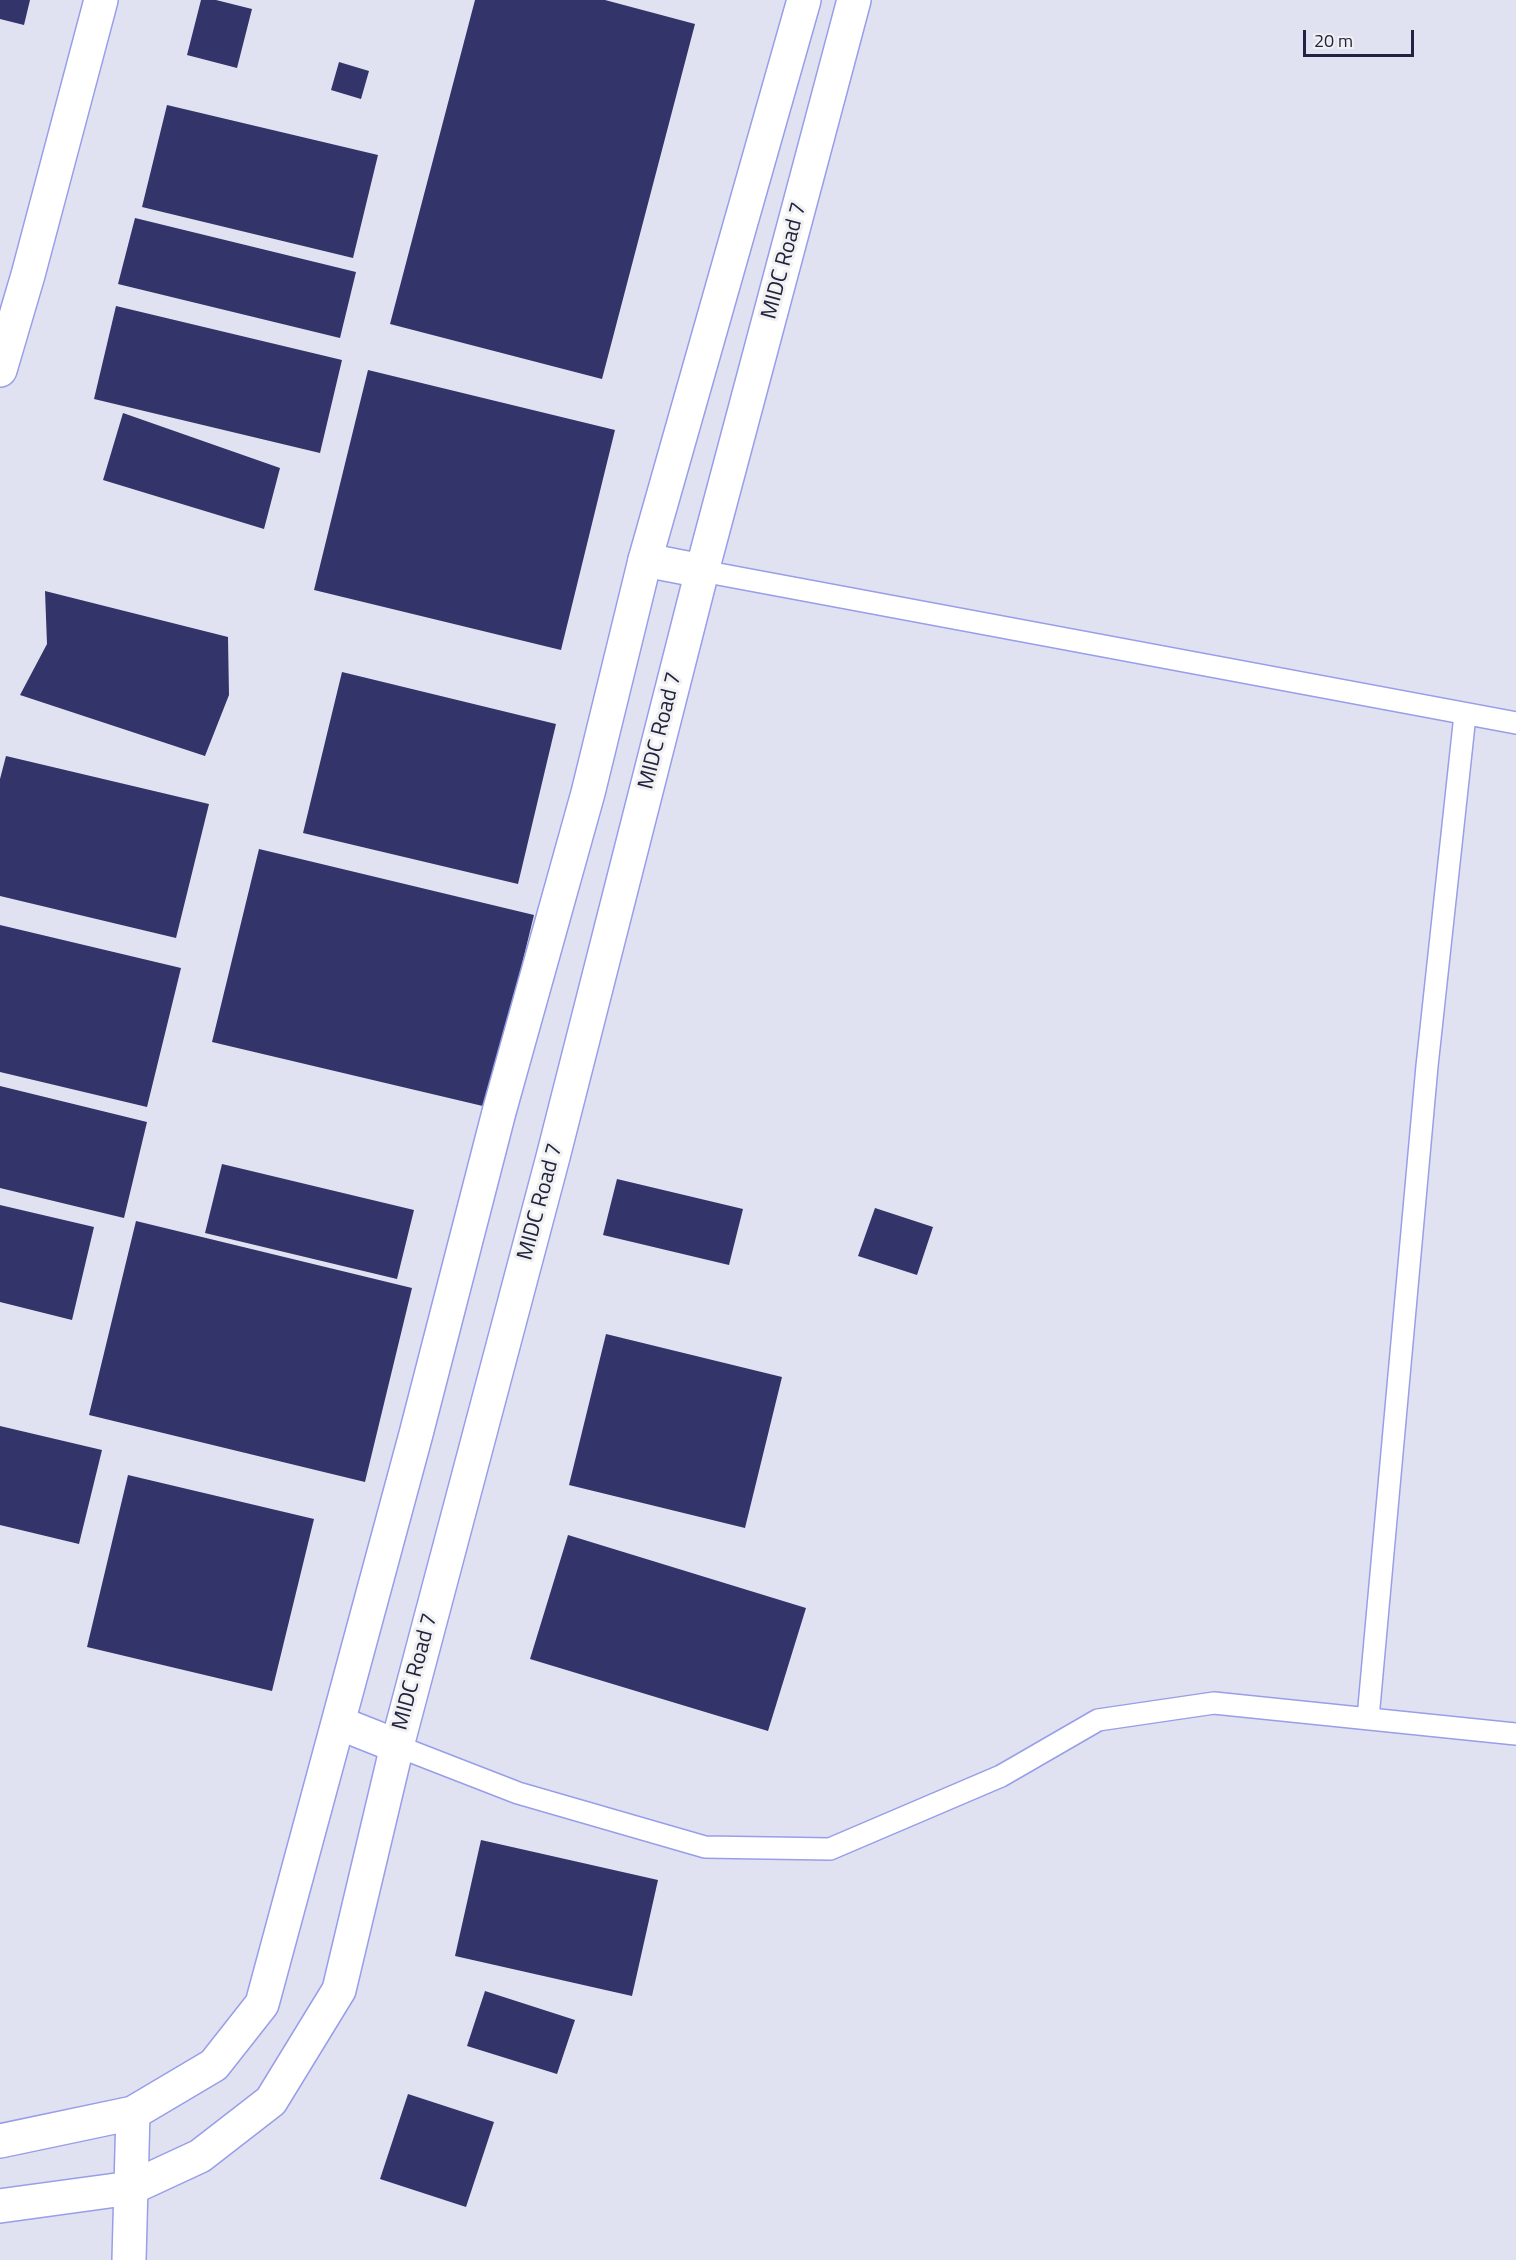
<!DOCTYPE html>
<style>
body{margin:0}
#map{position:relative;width:1516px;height:2260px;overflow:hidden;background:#e0e2f2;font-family:"Titillium Web",sans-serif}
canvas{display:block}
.scale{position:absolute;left:1303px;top:30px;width:111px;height:27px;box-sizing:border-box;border:3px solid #212340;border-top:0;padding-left:8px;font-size:18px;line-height:21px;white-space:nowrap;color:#212340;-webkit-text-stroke:4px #f1f1f1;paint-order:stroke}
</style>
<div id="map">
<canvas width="1516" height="2260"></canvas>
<div class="scale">20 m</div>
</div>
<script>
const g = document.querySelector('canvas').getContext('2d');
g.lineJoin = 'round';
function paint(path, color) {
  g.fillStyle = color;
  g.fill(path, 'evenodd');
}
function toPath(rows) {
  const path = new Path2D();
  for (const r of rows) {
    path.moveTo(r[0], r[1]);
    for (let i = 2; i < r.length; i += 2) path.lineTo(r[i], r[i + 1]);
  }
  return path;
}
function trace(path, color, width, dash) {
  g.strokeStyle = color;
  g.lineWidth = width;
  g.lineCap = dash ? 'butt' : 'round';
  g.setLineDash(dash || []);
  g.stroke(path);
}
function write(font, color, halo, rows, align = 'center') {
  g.font = font + ' "Titillium Web",sans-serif';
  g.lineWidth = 6;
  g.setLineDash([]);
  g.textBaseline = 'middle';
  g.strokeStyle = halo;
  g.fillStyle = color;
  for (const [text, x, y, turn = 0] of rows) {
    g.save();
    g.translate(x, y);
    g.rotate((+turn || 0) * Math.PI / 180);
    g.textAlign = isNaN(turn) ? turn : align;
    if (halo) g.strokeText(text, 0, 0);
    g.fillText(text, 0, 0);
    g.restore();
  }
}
paint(toPath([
 [0,0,30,0,24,25,0,19],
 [201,0,216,0,252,9,237,68,187,55],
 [475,0,605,0,695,24,602,379,390,324],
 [339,62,369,71,361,99,331,90],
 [167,105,378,155,353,258,142,207],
 [135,218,356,272,340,338,118,284],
 [116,306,342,360,320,453,94,399],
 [368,370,615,430,561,650,314,590],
 [123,413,280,468,264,529,103,480],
 [45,591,228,637,229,695,205,756,20,695,47,644],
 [342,672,556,724,518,884,303,833],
 [6,756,209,804,176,938,0,896,0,779],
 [259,849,534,915,487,1107,212,1042],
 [0,925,181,968,147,1107,0,1072],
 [0,1086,147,1122,124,1218,0,1188],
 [222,1164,414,1210,397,1279,205,1233],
 [617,1179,743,1209,729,1265,603,1235],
 [0,1205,94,1227,72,1320,0,1302],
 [875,1208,933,1227,917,1275,858,1256],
 [136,1221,412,1288,365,1482,89,1415],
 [606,1334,782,1377,745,1528,569,1485],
 [0,1426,102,1450,79,1544,0,1525],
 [128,1475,314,1519,272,1691,87,1647],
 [568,1535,806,1608,768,1731,530,1659],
 [481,1840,658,1880,632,1996,455,1956],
 [485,1991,575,2020,557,2074,467,2046],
 [408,2094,494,2122,466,2207,380,2179]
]), '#333469');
const lane = toPath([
 [702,571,1516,723],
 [1368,1718,1427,1066,1465,715],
 [397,1746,518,1793,705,1847,830,1849,1001,1776,1098,1720,1214,1703,1516,1734]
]);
const street = toPath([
 [0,370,28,275,101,0],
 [645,560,702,571],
 [339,1723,397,1746]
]);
const secondary = toPath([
 [0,2141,133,2113,214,2065,262,2004,416,1434,499,1112,588,793,645,560,804,0],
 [0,2206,131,2188,200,2156,271,2101,339,1990,397,1746,553,1157,702,571,854,0],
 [129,2260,133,2113]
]);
trace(lane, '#989ee8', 24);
trace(street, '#989ee8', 36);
trace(secondary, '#989ee8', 36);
trace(lane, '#fff', 21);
trace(street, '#fff', 33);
trace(secondary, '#fff', 33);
write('22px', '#212340', '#f1f1f1', [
 ["MIDC Road 7",785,261,-75],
 ["MIDC Road 7",661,731,-76],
 ["MIDC Road 7",541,1202,-75],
 ["MIDC Road 7",416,1672,-75]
]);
</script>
